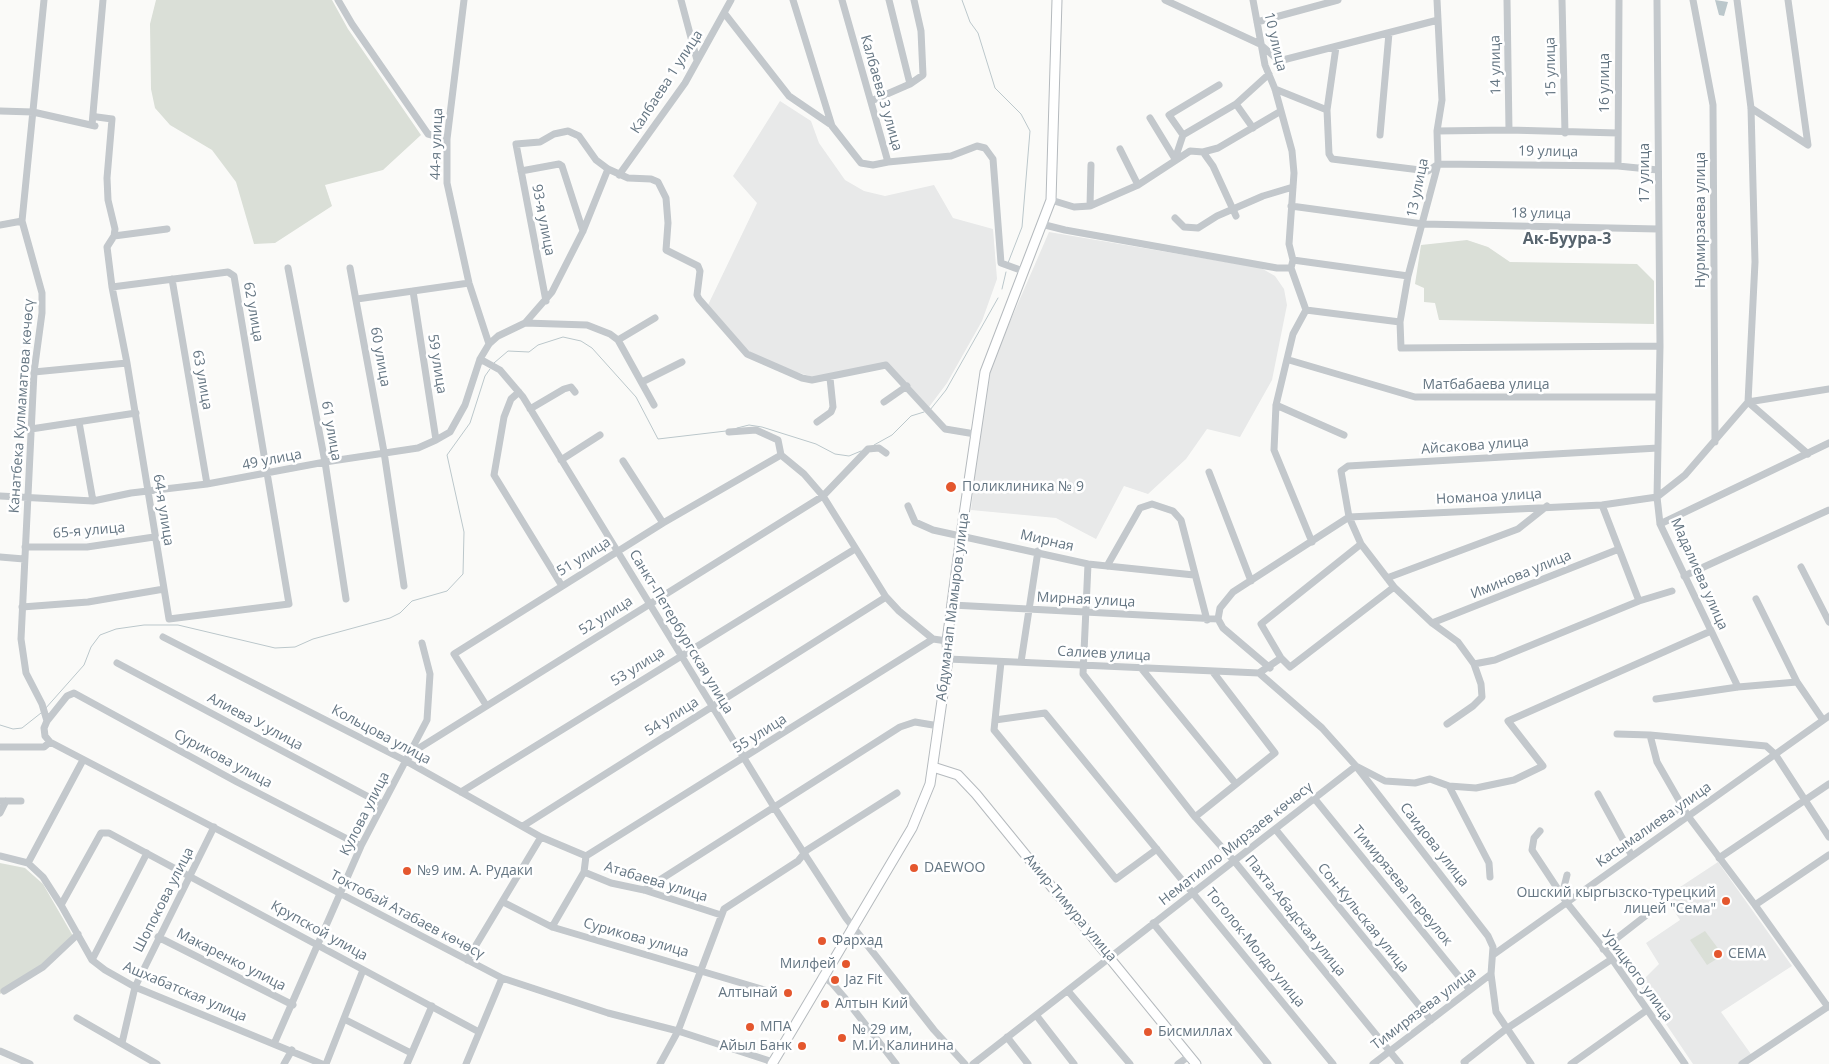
<!DOCTYPE html>
<meta charset="utf-8">
<style>
body{margin:0}
canvas{display:block;background:#fafaf8}
</style>
<canvas width="1829" height="1064"></canvas>
<script>
const g = document.querySelector('canvas').getContext('2d');
g.lineJoin = 'round';
function paint(path, color) {
  g.fillStyle = color;
  g.fill(path, 'evenodd');
}
function toPath(rows) {
  const path = new Path2D();
  for (const r of rows) {
    path.moveTo(r[0], r[1]);
    for (let i = 2; i < r.length; i += 2) path.lineTo(r[i], r[i + 1]);
  }
  return path;
}
function trace(path, color, width, dash) {
  g.strokeStyle = color;
  g.lineWidth = width;
  g.lineCap = dash ? 'butt' : 'round';
  g.setLineDash(dash || []);
  g.stroke(path);
}
function write(font, color, halo, rows, align = 'center') {
  g.font = font + ' "Open Sans",sans-serif';
  g.lineWidth = 5;
  g.setLineDash([]);
  g.textBaseline = 'middle';
  g.strokeStyle = halo;
  g.fillStyle = color;
  for (const [text, x, y, turn = 0] of rows) {
    g.save();
    g.translate(x, y);
    g.rotate((+turn || 0) * Math.PI / 180);
    g.textAlign = isNaN(turn) ? turn : align;
    if (halo) g.strokeText(text, 0, 0);
    g.fillText(text, 0, 0);
    g.restore();
  }
}
paint(toPath([
 [780,101,811,121,819,143,845,180,864,191,885,196,934,185,953,218,993,229,997,279,982,321,947,383,929,407,887,363,813,377,753,359,708,305,757,203,733,176],
 [1049,232,1261,268,1275,276,1284,289,1287,305,1272,380,1240,437,1207,429,1186,459,1148,494,1124,486,1096,539,1056,518,971,510,986,377],
 [1718,862,1792,966,1721,1012,1753,1057,1742,1064,1693,1064,1639,984,1659,964,1646,943,1680,920,1665,897]
]), '#e8e9e9');
paint(toPath([
 [156,0,332,0,348,29,421,135,383,170,325,185,332,206,275,243,254,244,236,182,212,150,170,125,155,108,151,89,150,24],
 [1467,240,1488,247,1510,262,1637,264,1654,281,1654,324,1439,320,1435,303,1424,302,1424,288,1415,284,1421,245],
 [0,863,25,868,43,884,73,936,42,965,0,994],
 [1705,931,1723,955,1707,965,1690,940]
]), '#dadfd7');
paint(toPath([
 [1715,0,1728,2,1724,16,1719,15]
]), '#bbc7cb');
trace(toPath([
 [962,0,970,22,978,33,995,88,1021,114,1030,131,1022,227,1008,263],
 [1002,289,1006,272],
 [494,363,508,351,529,352,538,345,563,337,581,341,592,348,636,397,658,439,726,431],
 [930,410,946,390,998,298],
 [737,428,749,425,762,427,816,444,835,454,849,456,861,451],
 [874,445,892,435,911,416,924,412],
 [45,709,84,665,91,647,100,635,116,629,144,625,178,625,275,648,295,647,313,639,390,618,400,613,412,601,447,591,463,574,464,532,447,455,470,423,485,376,490,369],
 [0,725,13,729,22,728,41,713]
]), '#bbc7cb', 1);
const major = toPath([
 [933,767,958,775,976,794,1196,1064],
 [772,1064,912,828,930,784,948,659,947,641,961,535,985,372,1051,200,1057,0]
]);
trace(major, '#b5babe', 11);
trace(toPath([
 [44,0,22,221,42,293,42,313,34,372,21,639,26,673,42,704,47,721,44,728,45,736,50,742,502,978,608,1013,678,1031,773,1062],
 [338,0,352,24,428,134,447,139],
 [464,0,447,139,447,183,469,283,489,344],
 [681,0,697,60],
 [793,0,832,126,861,163,873,165,888,162],
 [842,0,888,162,951,156,977,146,985,148,993,159,1001,263,1023,271],
 [889,0,910,84],
 [1165,0,1260,44,1279,61,1438,20],
 [1253,0,1265,65,1275,89,1292,151,1294,173,1289,244,1293,260,1291,268,1306,310,1293,334,1276,405,1274,450,1312,542],
 [1437,0,1442,100,1437,131,1438,164,1408,276,1400,322,1401,348,1660,346],
 [1507,0,1509,130],
 [1562,0,1565,133],
 [1657,0,1660,346,1657,497,1660,524,1738,687],
 [1693,0,1713,105,1715,442],
 [1737,0,1751,108,1755,262,1748,402],
 [725,14,789,96,830,124],
 [1257,22,1338,0],
 [1275,89,1327,110,1329,154,1332,159,1428,171,1438,164,1618,166,1658,170],
 [871,101,910,84,923,75,921,31,914,0],
 [1236,104,1253,128],
 [1751,108,1808,145,1788,0],
 [1327,110,1336,47],
 [0,111,33,112,95,126],
 [97,117,112,119,107,178,108,200,115,229,114,236],
 [1150,118,1175,159],
 [92,125,103,0],
 [1437,131,1509,130,1618,133],
 [1183,135,1169,115,1219,85],
 [1380,135,1389,33],
 [1120,149,1138,185],
 [1203,152,1218,148,1281,111],
 [1175,159,1183,135,1236,104,1269,74],
 [1618,166,1619,0],
 [521,171,559,164,562,166,583,231],
 [619,175,685,83,731,0],
 [1051,200,1074,207,1090,206,1138,185,1190,151,1203,152,1213,166,1236,216],
 [1090,206,1091,165],
 [1291,206,1423,224,1658,229],
 [1175,218,1184,227,1198,228,1217,216,1263,196,1293,187],
 [1041,224,1065,230,1277,268,1291,268],
 [0,225,22,221],
 [1293,260,1408,276],
 [288,268,325,462,346,599],
 [350,268,384,452,404,586],
 [172,279,207,484],
 [112,287,228,272,234,276,289,604,169,619,127,363,112,287,107,247,114,236,167,229],
 [413,291,436,440],
 [357,299,469,283],
 [546,301,516,144,540,142,554,134,568,131,579,136,596,160,608,169,628,178,651,179,658,182,666,198,668,223,666,250,698,266,700,271,697,295,699,299,747,354,802,378,812,380,886,365,945,429,975,434],
 [1306,310,1400,322],
 [525,323,587,325,610,334,618,340,654,405],
 [618,340,655,318],
 [480,359,500,370,523,397,774,807,846,918,934,1030,965,1064],
 [1289,360,1415,397,1659,397],
 [34,372,127,363],
 [642,382,682,362],
 [519,392,511,399,504,417,494,475,562,586],
 [884,402,907,386],
 [1748,402,1808,454],
 [1276,405,1344,435],
 [530,409,564,389,571,387,575,392],
 [79,422,93,501],
 [817,422,831,412,833,407,830,378],
 [31,429,136,413],
 [729,432,756,430,778,440,781,455,804,474,823,496,886,597,899,611,933,639],
 [561,460,600,435],
 [623,461,663,523],
 [1209,472,1251,581],
 [0,496,93,501,131,493,207,484,325,462,418,448,436,440,450,432,465,405,480,359,489,344,498,336,525,323,552,292,583,231,608,169],
 [1602,505,1639,601],
 [908,506,915,522,933,530,1088,564,1194,575],
 [1660,524,1829,443],
 [25,547,87,547,154,537],
 [0,557,24,559],
 [1088,564,1083,674,1195,817,1235,862,1400,1064],
 [1107,566,1140,508,1152,504,1173,511,1181,520,1207,620],
 [1801,567,1829,622],
 [1684,576,1829,510],
 [1387,578,1518,529,1547,506],
 [1756,599,1797,682,1823,720],
 [952,605,1218,619],
 [22,607,88,602,164,589],
 [1432,623,1619,549],
 [163,637,406,761,541,837,586,856],
 [1281,658,1261,624,1361,544],
 [948,659,1259,673,1281,658,1290,667,1394,587],
 [1001,662,994,730,1116,879,1157,849],
 [1021,662,1038,551],
 [117,663,382,804],
 [1474,664,1495,660,1639,601,1672,591],
 [1141,668,1236,784],
 [1270,668,1223,628,1218,619,1220,608,1233,592,1349,517,1602,505,1657,497,1685,475,1748,402,1829,389],
 [1259,673,1322,728,1356,766,1488,936,1493,947,1491,974,1496,1012,1531,1064],
 [1656,699,1738,687,1797,682],
 [486,705,454,654,663,523,781,455],
 [995,720,1045,713,1333,1064],
 [47,721,67,696,74,693,237,782,361,846],
 [1447,724,1473,706,1482,697,1481,684,1474,664,1458,642,1432,623,1394,587,1361,544,1349,517,1341,471,1348,466,1658,448],
 [1617,734,1650,735],
 [0,747,44,747,50,742],
 [406,761,416,750,823,496,868,449,879,448,886,453],
 [1449,786,1476,788,1514,780,1543,766,1508,721,1711,631],
 [461,792,855,549],
 [1598,794,1632,856],
 [1314,798,1470,990],
 [0,801,21,801],
 [0,813,6,801],
 [1195,817,1275,753,1213,672],
 [523,826,886,597],
 [1276,830,1431,1020],
 [1540,831,1534,838,1532,850,1567,903,1612,959,1685,1064],
 [1627,845,1683,806],
 [0,856,28,863,43,877,61,905,92,960,105,970,135,987,322,1064],
 [586,856,933,639,947,641],
 [1719,858,1829,784],
 [28,863,83,760],
 [584,872,611,883,644,890,721,915],
 [644,890,900,727,915,722,939,726],
 [1562,895,1567,875],
 [503,902,552,927,765,990],
 [61,905,101,833,109,833,479,1032],
 [1755,905,1829,855],
 [1153,923,1268,1064],
 [552,927,584,872,586,856],
 [158,937,293,1005],
 [1603,949,1662,903],
 [1493,955,1829,716],
 [92,960,147,853],
 [467,960,541,837],
 [822,976,831,982,844,997,896,1064],
 [4,991,43,967,78,934],
 [1068,991,1130,1064],
 [1828,1007,1755,905,1688,816,1657,762,1650,735,1766,746,1775,754,1829,837],
 [1036,1015,1074,1064],
 [77,1018,157,1064],
 [344,1019,411,1053],
 [1007,1037,1028,1064],
 [122,1043,135,987,214,827],
 [274,1044,361,846,427,720,430,674,422,643],
 [0,1051,30,1064],
 [284,1064,292,1050],
 [326,1064,363,970],
 [407,1064,432,1006],
 [466,1064,502,978],
 [660,1064,678,1031,724,909,798,861,807,850,897,793],
 [973,1064,1356,766,1385,781,1415,783,1430,779,1449,786,1489,863,1490,877],
 [1178,1064,1189,1056],
 [1373,1064,1491,974],
 [1465,1064,1464,1062,1506,1029,1612,959],
 [1571,1064,1647,1010],
 [1742,1064,1829,1006]
]), '#c3c8cc', 7);
trace(major, '#fff', 9);
for (const [x, y, r, color] of [
 [951,487,6,"#e4572e"],
 [914,868,5,"#e4572e"],
 [407,871,5,"#e4572e"],
 [1726,901,5,"#e4572e"],
 [822,941,5,"#e4572e"],
 [1718,954,5,"#e4572e"],
 [846,964,5,"#e4572e"],
 [835,980,5,"#e4572e"],
 [788,993,5,"#e4572e"],
 [825,1004,5,"#e4572e"],
 [750,1027,5,"#e4572e"],
 [1148,1032,5,"#e4572e"],
 [842,1038,5,"#e4572e"],
 [802,1046,5,"#e4572e"]
]) {
  const dot = new Path2D();
  dot.arc(x, y, r, 0, 2 * Math.PI);
  g.fillStyle = color;
  g.fill(dot);
  trace(dot, '#fff', 2);
}
write('14px', '#657683', '#fff', [
 ["10 улица",1275,42,77],
 ["14 улица",1496,65,-91],
 ["15 улица",1551,67,-91],
 ["Калбаева 1 улица",667,82,-57],
 ["16 улица",1605,83,-90],
 ["Калбаева 3 улица",881,93,74],
 ["44-я улица",437,144,-88],
 ["19 улица",1548,152,1],
 ["17 улица",1645,173,-90],
 ["13 улица",1418,188,-78],
 ["18 улица",1541,214,1],
 ["93-я улица",543,220,79],
 ["Нурмирзаева улица",1701,220,-90],
 ["62 улица",253,312,80],
 ["60 улица",380,357,80],
 ["59 улица",437,364,81],
 ["63 улица",202,380,80],
 ["Матбабаева улица",1486,385],
 ["Канатбека Кулмаматова көчөсү",22,406,-86],
 ["61 улица",331,431,80],
 ["Айсакова улица",1475,446,-4],
 ["49 улица",272,460,-11],
 ["Номаноа улица",1489,497,-3],
 ["64-я улица",163,510,81],
 ["65-я улица",89,531,-5],
 ["Мирная",1047,541,13],
 ["51 улица",584,557,-32],
 ["Мадалиева улица",1699,574,66],
 ["Иминова улица",1521,575,-22],
 ["Мирная улица",1086,600,3],
 ["Абдуманап Мамыров улица",953,607,-83],
 ["52 улица",606,616,-32],
 ["Санкт-Петербургская улица",681,632,59],
 ["Салиев улица",1104,654,3],
 ["53 улица",638,667,-32],
 ["54 улица",672,717,-32],
 ["Алиева У.улица",255,722,28],
 ["55 улица",760,734,-32],
 ["Кольцова улица",381,735,28],
 ["Сурикова улица",223,759,28],
 ["Кулова улица",365,814,-63],
 ["Касымалиева улица",1654,825,-35],
 ["Нематилло Мирзаев көчөсү",1236,844,-38],
 ["Саидова улица",1434,845,52],
 ["Атабаева улица",656,882,17],
 ["Тимирязева переулок",1402,886,51],
 ["Шопокова улица",164,900,-63],
 ["Амир-Тимура улица",1070,908,50],
 ["Токтобай Атабаев көчөсү",407,915,28],
 ["Пахта-Абадская улица",1295,916,51],
 ["Сон-Кульская улица",1363,918,51],
 ["Крупской улица",319,931,29],
 ["Сурикова улица",636,938,16],
 ["Тоголок-Молдо улица",1255,948,51],
 ["Макаренко улица",231,960,27],
 ["Урицкого улица",1637,976,54],
 ["Ашхабатская улица",185,992,23],
 ["Тимирязева улица",1424,1009,-37]
]);
write('14px', '#657683', '#fff', [
 ["Поликлиника № 9",962,487],
 ["DAEWOO",924,868],
 ["№9 им. А. Рудаки",417,871],
 ["Ошский кыргызско-турецкий",1716,893,"right"],
 ["лицей \"Сема\"",1716,909,"right"],
 ["Фархад",832,941],
 ["СЕМА",1728,954],
 ["Милфей",836,964,"right"],
 ["Jaz Fit",845,980],
 ["Алтынай",778,993,"right"],
 ["Алтын Кий",835,1004],
 ["МПА",760,1027],
 ["№ 29 им,",852,1030],
 ["М.И. Калинина",852,1046],
 ["Бисмиллах",1158,1032],
 ["Айыл Банк",792,1046,"right"]
], 'left');
write('bold 16px', '#57646e', '#fff', [
 ["Ак-Буура-3",1567,239]
]);
</script>
